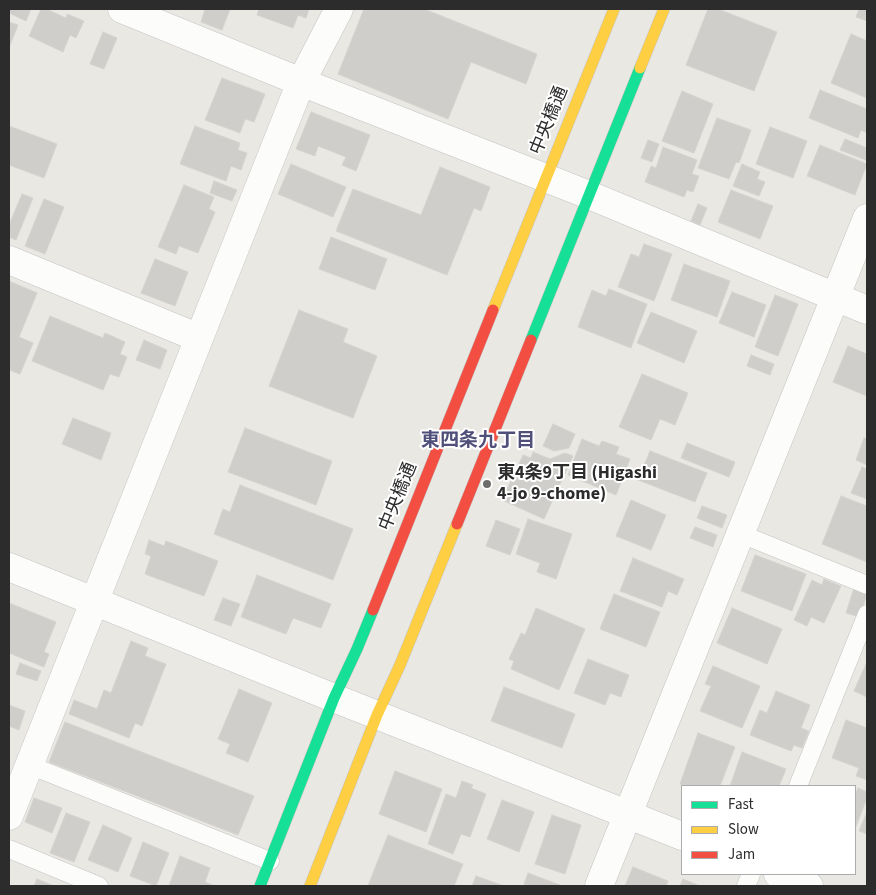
<!DOCTYPE html>
<meta charset="utf-8">
<style>
body{margin:0}
#map{position:relative;width:876px;height:895px;overflow:hidden;background:#eae8e3;font-family:"Source Sans 3",sans-serif}
canvas{display:block}
.frame{position:absolute;inset:0;border:10px solid #2c2c2c;pointer-events:none}
.legend{position:absolute;left:681px;top:785px;width:175px;height:90px;box-sizing:border-box;background:#fff;border:1px solid #ababab;margin:0;padding:6px 9px;list-style:none;font-size:15px;color:#2c2c2c}
.legend li{display:flex;align-items:center;gap:10px;height:25px}
.legend b{width:25px;border:1px solid #ababab}
</style>
<div id="map">
<canvas width="876" height="895"></canvas>
<div class="frame"></div>
<ul class="legend">
<li><b style="height:6px;background:#16e098"></b>Fast</li>
<li><b style="height:6px;background:#ffcf43"></b>Slow</li>
<li><b style="height:6px;background:#f24e42"></b>Jam</li>
</ul>
</div>
<script>
const g = document.querySelector('canvas').getContext('2d');
g.lineJoin = 'round';
function paint(path, color) {
  g.fillStyle = color;
  g.fill(path, 'evenodd');
}
function toPath(rows) {
  const path = new Path2D();
  for (const r of rows) {
    path.moveTo(r[0], r[1]);
    for (let i = 2; i < r.length; i += 2) path.lineTo(r[i], r[i + 1]);
  }
  return path;
}
function trace(path, color, width, dash) {
  g.strokeStyle = color;
  g.lineWidth = width;
  g.lineCap = dash ? 'butt' : 'round';
  g.setLineDash(dash || []);
  g.stroke(path);
}
function write(font, color, halo, rows, align = 'center') {
  g.font = font + ' "Source Sans 3","Noto Sans JP",sans-serif';
  g.lineWidth = 4;
  g.setLineDash([]);
  g.textBaseline = 'middle';
  g.strokeStyle = halo;
  g.fillStyle = color;
  for (const [text, x, y, turn = 0] of rows) {
    g.save();
    g.translate(x, y);
    g.rotate((+turn || 0) * Math.PI / 180);
    g.textAlign = isNaN(turn) ? turn : align;
    if (halo) g.strokeText(text, 0, 0);
    g.fillText(text, 0, 0);
    g.restore();
  }
}
const building = toPath([
 [9,9,31,9,26,21,9,13,9,9],
 [41,9,46,9,66,18,67,14,84,21,76,38,70,35,63,52,29,36,41,9],
 [205,9,230,9,222,30,201,22,205,9],
 [259,9,309,9,306,18,298,15,293,28,257,15,259,9],
 [364,9,424,9,537,54,526,84,471,62,448,119,338,74,364,9],
 [708,9,718,9,777,32,754,91,686,65,708,9],
 [859,9,867,9,867,21,856,17,859,9],
 [9,22,18,25,9,48,9,22],
 [103,32,117,38,104,69,90,64,103,32],
 [851,34,867,41,867,98,831,83,851,34],
 [222,78,265,94,254,122,245,119,240,133,205,120,222,78],
 [820,90,867,109,867,133,861,130,858,138,809,118,820,90],
 [682,91,713,104,694,153,662,141,682,91],
 [311,112,370,135,356,171,342,165,346,157,318,146,315,156,296,149,311,112],
 [717,118,751,130,739,163,736,162,729,179,698,168,717,118],
 [9,126,57,144,44,178,9,165,9,126],
 [195,126,240,143,238,150,247,153,241,170,231,166,226,181,180,164,195,126],
 [770,127,807,141,793,178,756,164,770,127],
 [845,139,867,148,866,160,840,150,845,139],
 [648,140,659,144,652,162,641,158,648,140],
 [820,145,867,164,855,195,807,176,820,145],
 [663,147,697,160,692,174,699,176,693,192,687,190,684,197,645,182,651,166,656,168,663,147],
 [291,164,346,187,333,217,278,194,291,164],
 [742,164,760,172,757,179,765,182,759,196,733,186,742,164],
 [440,167,490,187,481,211,474,208,447,275,336,231,353,189,421,215,440,167],
 [214,181,237,190,232,201,210,193,214,181],
 [184,185,214,197,209,209,215,212,198,253,179,246,176,254,158,247,184,185],
 [731,190,773,206,760,239,718,222,731,190],
 [22,194,33,198,16,240,9,237,9,225,22,194],
 [44,199,64,207,45,254,25,246,44,199],
 [698,204,707,208,700,225,691,221,698,204],
 [331,237,387,259,375,290,319,269,331,237],
 [644,244,672,254,654,301,618,287,631,254,639,257,644,244],
 [155,259,188,272,175,306,141,293,155,259],
 [684,264,730,281,717,317,671,300,684,264],
 [9,281,37,293,19,337,33,343,20,374,9,370,9,281],
 [609,289,647,304,631,348,578,327,592,290,606,296,609,289],
 [732,292,766,305,754,337,719,323,732,292],
 [775,295,798,304,778,356,755,347,775,295],
 [299,310,348,329,343,342,377,356,353,418,269,386,299,310],
 [651,312,697,331,684,363,637,343,651,312],
 [50,316,103,338,105,333,125,342,120,354,127,357,119,377,110,374,103,390,32,361,50,316],
 [144,340,167,350,160,369,136,360,144,340],
 [848,346,867,354,867,396,833,382,848,346],
 [751,355,774,364,770,375,747,366,751,355],
 [642,374,688,393,675,425,660,419,651,440,619,427,642,374],
 [73,418,111,433,101,460,62,444,73,418],
 [553,424,575,434,569,448,554,451,543,446,553,424],
 [245,428,332,461,316,505,228,472,245,428],
 [864,438,867,439,867,465,856,460,864,438],
 [582,439,599,446,602,441,619,447,616,454,630,459,616,495,568,475,582,439],
 [687,443,735,462,729,477,681,458,687,443],
 [650,451,707,473,695,502,638,480,650,451],
 [533,452,550,459,565,453,573,456,544,519,502,500,523,455,531,458,533,452],
 [862,467,867,469,867,499,851,493,862,467],
 [240,485,353,529,333,580,214,534,223,509,230,512,240,485],
 [841,496,867,506,867,562,822,544,841,496],
 [631,500,666,515,651,550,616,536,631,500],
 [702,506,727,515,722,528,697,518,702,506],
 [528,519,572,534,556,579,537,572,540,563,516,554,528,519],
 [496,520,520,529,510,555,486,546,496,520],
 [695,527,717,535,713,547,690,538,695,527],
 [149,540,164,546,166,541,218,561,204,596,145,574,151,556,145,554,149,540],
 [755,555,806,574,792,611,741,591,755,555],
 [633,558,684,579,677,595,668,591,662,607,620,591,633,558],
 [257,575,331,604,321,628,293,618,286,634,241,617,257,575],
 [824,579,841,586,824,623,811,617,807,626,794,620,812,580,822,585,824,579],
 [854,588,867,593,860,617,846,613,854,588],
 [614,594,660,612,646,647,600,629,614,594],
 [223,598,240,604,231,626,214,620,223,598],
 [9,603,56,622,44,652,49,654,44,667,9,653,9,603],
 [536,608,585,629,559,690,511,669,514,661,509,659,521,633,525,635,536,608],
 [732,608,782,629,767,664,717,643,732,608],
 [131,641,148,648,145,656,166,664,142,726,135,723,129,738,69,714,74,700,97,709,104,690,111,693,131,641],
 [588,659,629,675,621,697,610,693,605,705,574,693,588,659],
 [20,663,41,671,37,681,16,674,20,663],
 [866,664,867,665,867,697,854,691,866,664],
 [713,666,760,686,742,728,700,711,711,686,705,684,713,666],
 [504,687,575,714,562,748,491,721,504,687],
 [239,689,272,703,248,762,226,753,230,744,218,739,239,689],
 [776,691,810,705,801,728,809,731,802,748,794,745,791,751,750,735,760,710,767,713,776,691],
 [9,705,25,711,19,730,9,726,9,705],
 [846,720,867,728,867,780,856,776,859,768,832,758,846,720],
 [65,722,254,796,238,835,49,762,65,722],
 [698,733,735,747,720,786,687,786,680,784,698,733],
 [742,752,786,769,779,786,730,786,742,752],
 [395,771,442,789,426,832,379,814,395,771],
 [462,781,473,785,471,788,486,794,470,837,461,834,453,854,428,844,446,794,456,798,462,781],
 [858,788,867,792,867,798,855,829,855,795,858,788],
 [34,798,62,808,52,833,25,822,34,798],
 [502,800,534,812,519,852,487,839,502,800],
 [867,812,867,834,859,831,867,812],
 [66,813,90,822,74,862,50,853,66,813],
 [552,815,581,825,565,874,535,864,552,815],
 [103,825,132,838,118,872,88,860,103,825],
 [388,835,463,864,454,886,368,886,388,835],
 [143,842,169,853,156,886,130,876,143,842],
 [180,856,210,868,205,882,215,886,169,886,180,856],
 [633,867,668,881,666,886,625,886,633,867],
 [528,873,560,885,559,886,529,886,524,884,528,873],
 [476,876,504,886,472,886,476,876],
 [37,879,54,886,34,886,37,879],
 [683,879,700,886,680,886,683,879]
]);
paint(building, '#cfceca');
trace(building, '#d5d3cf', 1);
const lane = toPath([
 [741,534,867,585],
 [29,765,270,861],
 [798,786,867,614],
 [9,849,99,886],
 [746,886,751,874]
]);
const street = toPath([
 [122,9,301,82,589,195,867,310],
 [9,260,199,338],
 [9,567,334,698,682,836],
 [9,816,301,82,339,9],
 [778,874,809,886],
 [599,886,867,218]
]);
const fast = toPath([
 [531,340,640,68],
 [260,886,334,698,357,649,373,610]
]);
const slow = toPath([
 [640,68,664,9],
 [493,310,614,9],
 [310,886,377,715,400,665,457,524]
]);
const jam = toPath([
 [457,524,531,340],
 [373,610,493,310]
]);
trace(lane, '#c4c3c3', 19);
trace(street, '#c4c3c3', 29);
trace(fast, '#c4c3c3', 12);
trace(slow, '#c4c3c3', 12);
trace(jam, '#c4c3c3', 12);
trace(lane, '#fcfcfb', 18);
trace(street, '#fcfcfb', 28);
trace(fast, '#16e098', 11);
trace(slow, '#ffcf43', 11);
trace(jam, '#f24e42', 11);
for (const [x, y, r, color] of [
 [487,484,5,"#6e6e6c"]
]) {
  const dot = new Path2D();
  dot.arc(x, y, r, 0, 2 * Math.PI);
  g.fillStyle = color;
  g.fill(dot);
  trace(dot, '#fff', 2);
}
write('18px', '#2c2c2c', '#fff', [
 ["中央橋通",550,121,-68],
 ["中央橋通",399,497,-68]
]);
write('bold 18px', '#2c2c2c', '#fff', [
 ["東4条9丁目 (Higashi",497,474],
 ["4-jo 9-chome)",497,495]
], 'left');
write('bold 19px', '#4f4f7a', '#fff', [
 ["東四条九丁目",478,442]
]);
</script>
